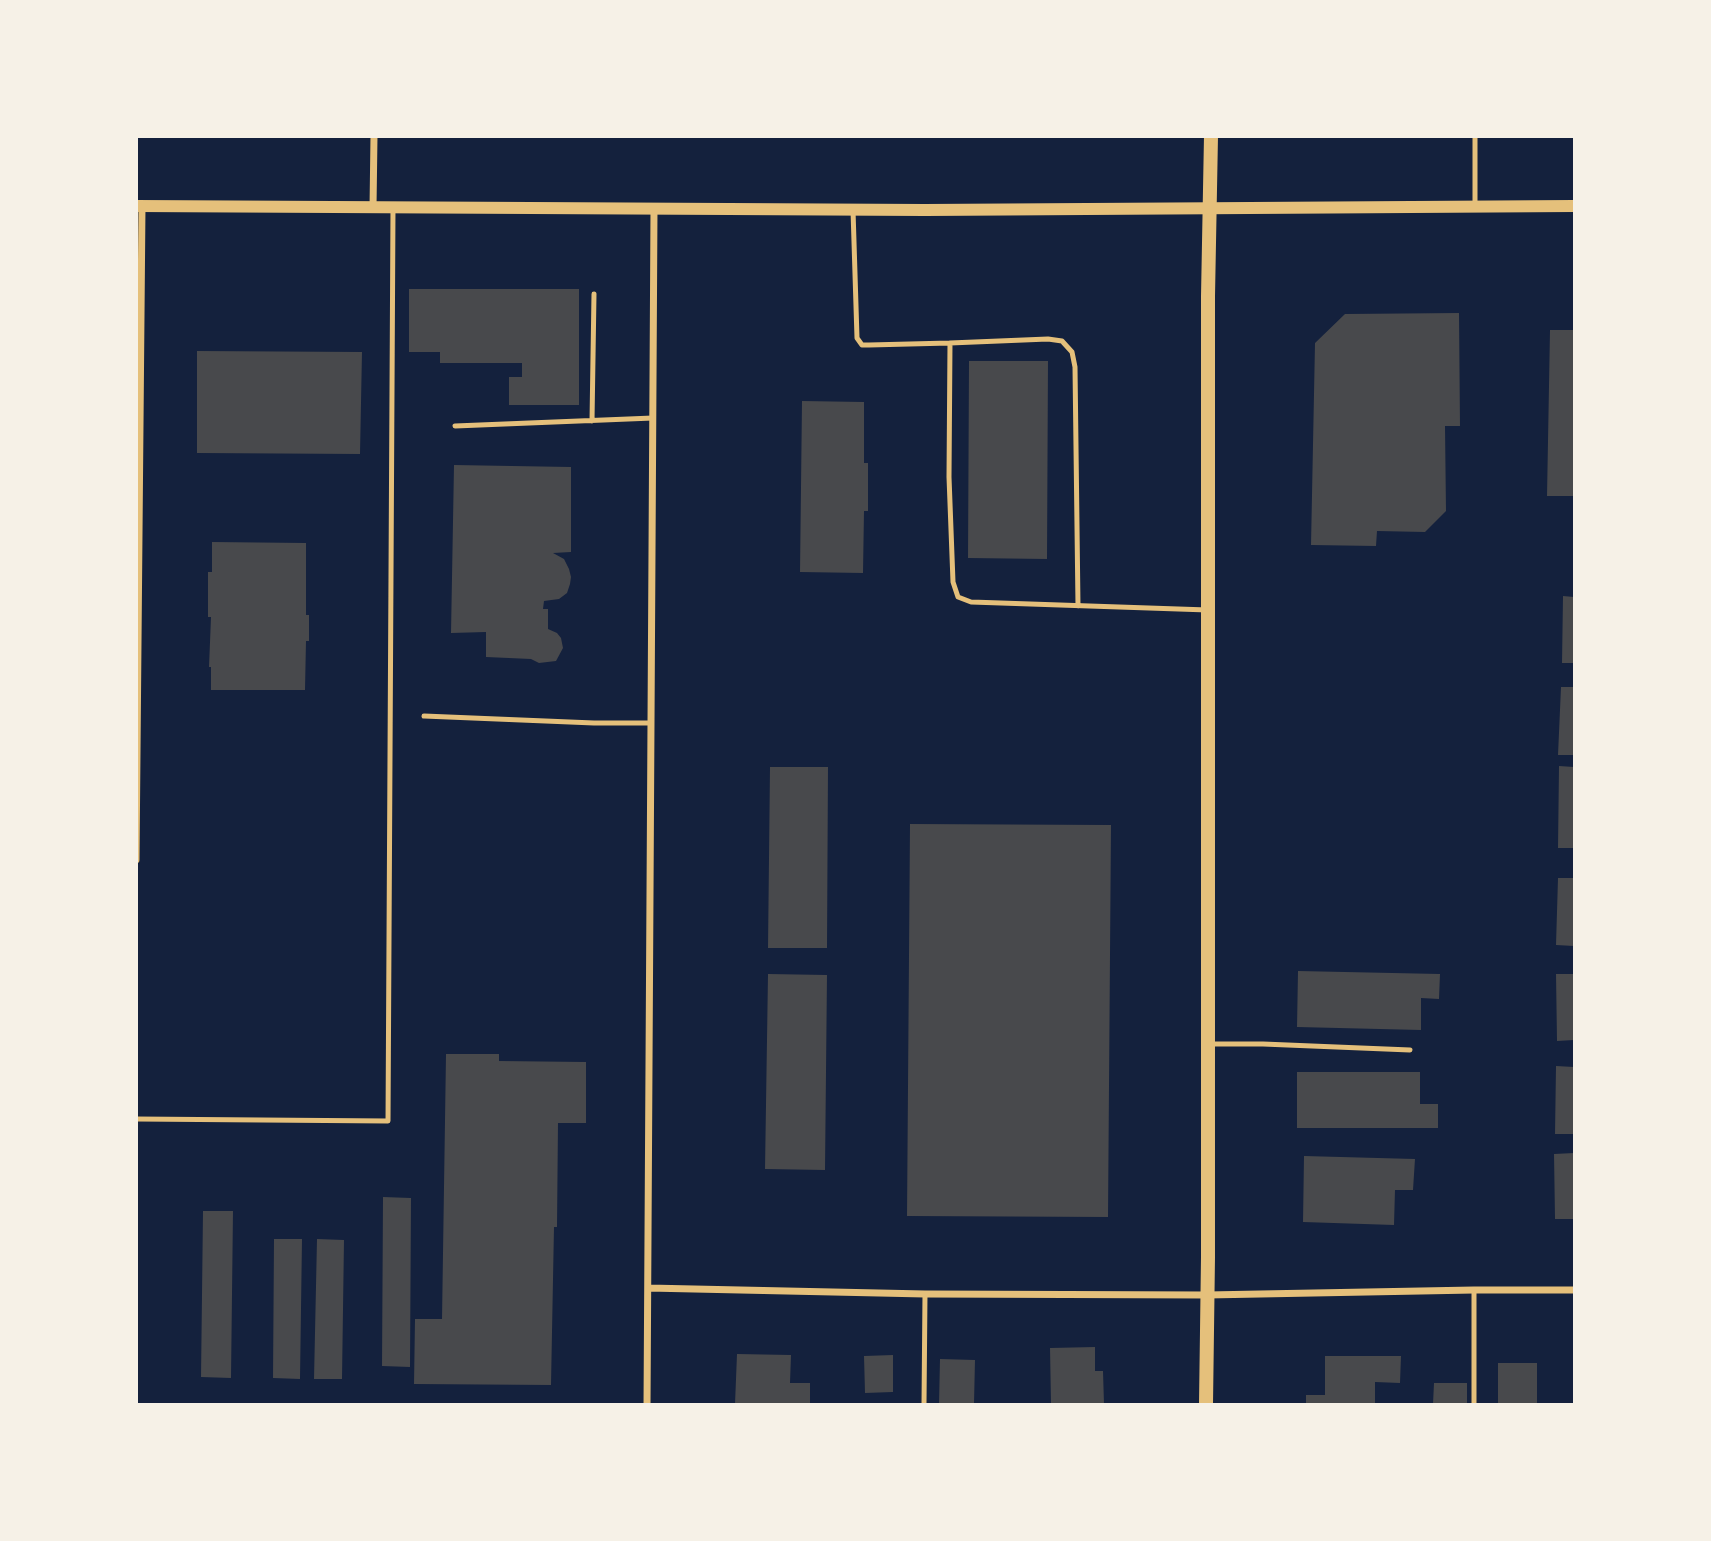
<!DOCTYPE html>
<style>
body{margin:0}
#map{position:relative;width:1711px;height:1541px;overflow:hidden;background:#14213d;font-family:"Source Serif 4",serif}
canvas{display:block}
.frame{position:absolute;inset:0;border:138px solid #f6f1e7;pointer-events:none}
</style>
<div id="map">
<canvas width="1711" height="1541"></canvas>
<div class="frame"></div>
</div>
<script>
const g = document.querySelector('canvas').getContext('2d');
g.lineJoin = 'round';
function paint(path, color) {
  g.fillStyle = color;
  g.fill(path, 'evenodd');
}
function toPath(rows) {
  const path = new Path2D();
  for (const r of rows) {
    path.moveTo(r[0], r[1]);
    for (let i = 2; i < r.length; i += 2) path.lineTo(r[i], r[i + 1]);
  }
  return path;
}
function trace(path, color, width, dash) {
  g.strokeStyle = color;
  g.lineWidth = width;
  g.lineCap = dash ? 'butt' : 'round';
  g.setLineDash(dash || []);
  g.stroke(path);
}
paint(toPath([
 [409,289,579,289,579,405,509,405,509,377,522,377,522,363,440,363,440,352,409,352],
 [1459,313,1460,426,1445,426,1446,511,1425,532,1377,531,1376,546,1311,545,1315,343,1345,314],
 [1550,330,1574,330,1574,496,1547,496],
 [197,351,362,352,360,454,197,453],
 [969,361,1048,361,1047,559,968,558],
 [802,401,864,402,864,463,868,463,868,511,864,511,863,573,800,572],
 [454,465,571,467,571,552,553,553,564,559,569,569,571,577,570,584,567,593,559,599,544,601,543,609,548,609,548,629,557,633,561,638,563,648,556,661,539,663,531,659,486,657,486,632,451,633],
 [212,542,306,543,306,615,309,615,309,641,306,641,305,690,211,690,211,667,209,667,211,617,208,617,208,572,212,572],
 [1563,596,1574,597,1574,663,1562,663],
 [1561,687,1574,687,1574,755,1558,755],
 [1559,766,1574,767,1574,848,1558,848],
 [770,767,828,767,827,948,768,948],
 [910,824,1111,825,1108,1217,907,1216],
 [1558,878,1574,878,1574,946,1556,945],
 [1298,971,1440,974,1439,999,1421,998,1421,1030,1297,1027],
 [768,974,827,975,825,1170,765,1169],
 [1556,974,1574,974,1574,1040,1557,1041],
 [446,1054,499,1054,499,1061,586,1062,586,1123,558,1123,557,1227,554,1227,551,1385,414,1384,415,1319,442,1319],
 [1556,1066,1574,1067,1574,1134,1555,1134],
 [1297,1072,1420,1072,1420,1104,1438,1104,1438,1128,1297,1128],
 [1574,1153,1574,1219,1555,1219,1554,1154],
 [1304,1156,1415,1159,1413,1190,1395,1190,1394,1225,1303,1222],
 [383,1197,411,1198,410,1367,382,1366],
 [203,1211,233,1211,231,1378,201,1377],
 [274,1239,302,1239,300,1379,273,1378],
 [317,1239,344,1240,342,1379,314,1379],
 [1095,1347,1095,1371,1103,1371,1104,1404,1051,1404,1050,1348],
 [737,1354,791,1355,790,1383,810,1383,810,1404,735,1404],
 [893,1355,893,1392,865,1393,864,1356],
 [1325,1356,1401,1356,1400,1383,1375,1382,1375,1404,1306,1404,1306,1395,1325,1395],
 [940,1359,975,1360,974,1404,939,1404],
 [1498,1363,1537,1363,1537,1404,1498,1404],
 [1434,1383,1467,1383,1467,1404,1433,1404]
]), '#48494c');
trace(toPath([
 [1475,136,1475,207],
 [853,210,857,338,862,345,869,345,950,343,949,477,953,582,958,597,971,602,1208,610],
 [950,343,1048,339,1062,341,1072,352,1075,367,1078,606],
 [592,421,594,294],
 [455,426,653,418],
 [424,716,594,723,651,723],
 [1211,1044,1263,1044,1410,1050],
 [136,1119,388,1121,393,208],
 [1474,1290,1474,1404],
 [924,1404,925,1294]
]), '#e5c07b', 5);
trace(toPath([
 [373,208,374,136],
 [136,860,142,206],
 [648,1288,925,1294,1207,1295,1474,1290,1574,1290],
 [647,1404,654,209]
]), '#e5c07b', 7);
trace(toPath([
 [136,206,925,210,1574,206]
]), '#e5c07b', 12);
trace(toPath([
 [1206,1404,1208,1257,1208,296,1211,136]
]), '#e5c07b', 14);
</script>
